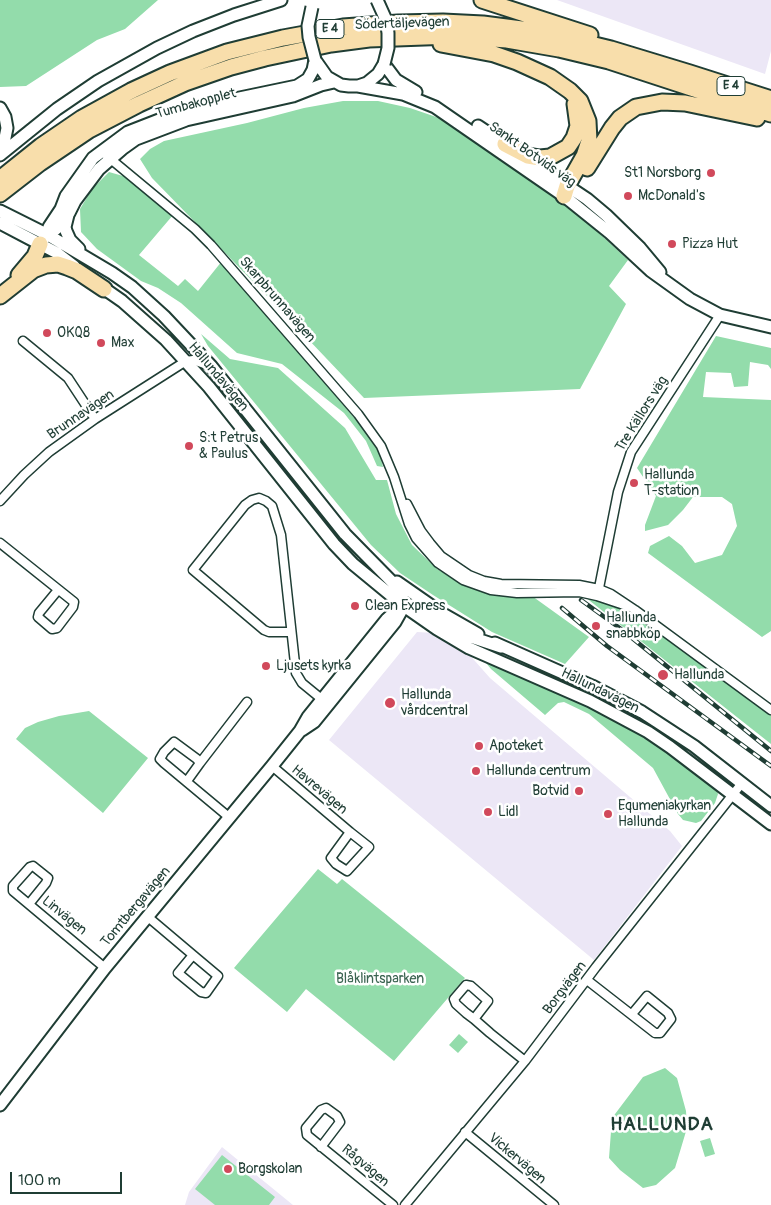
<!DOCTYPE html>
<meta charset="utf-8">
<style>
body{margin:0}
#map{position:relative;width:771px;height:1205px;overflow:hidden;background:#fff;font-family:Pangolin,sans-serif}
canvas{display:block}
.scale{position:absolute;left:10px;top:1172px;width:112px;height:22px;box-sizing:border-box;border:2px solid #1f3d34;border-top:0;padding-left:6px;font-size:15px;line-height:18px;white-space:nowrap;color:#1f3d34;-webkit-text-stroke:4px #fff;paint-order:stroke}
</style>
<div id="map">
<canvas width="771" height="1205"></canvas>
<div class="scale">100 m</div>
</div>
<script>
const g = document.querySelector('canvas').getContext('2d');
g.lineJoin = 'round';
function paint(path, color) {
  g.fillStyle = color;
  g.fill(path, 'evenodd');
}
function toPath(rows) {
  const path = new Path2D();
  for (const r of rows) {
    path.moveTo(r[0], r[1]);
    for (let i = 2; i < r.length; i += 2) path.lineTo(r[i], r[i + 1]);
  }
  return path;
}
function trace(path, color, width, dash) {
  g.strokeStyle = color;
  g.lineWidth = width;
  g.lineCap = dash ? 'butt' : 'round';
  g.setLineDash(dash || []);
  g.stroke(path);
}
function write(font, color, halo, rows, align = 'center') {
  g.font = font + ' Pangolin,sans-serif';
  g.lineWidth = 5;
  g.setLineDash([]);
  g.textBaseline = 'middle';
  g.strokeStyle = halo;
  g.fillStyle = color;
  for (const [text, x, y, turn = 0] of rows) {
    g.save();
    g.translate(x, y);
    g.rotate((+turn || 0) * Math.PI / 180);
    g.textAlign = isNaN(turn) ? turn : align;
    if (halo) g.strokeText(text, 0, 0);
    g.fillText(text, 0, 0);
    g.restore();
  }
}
paint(toPath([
 [557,0,771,0,771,51,765,74],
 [417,632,434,633,467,652,490,678,670,831,682,846,594,960,329,740],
 [222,1147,293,1205,185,1205,189,1192]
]), '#ece7f6');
paint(toPath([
 [0,0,158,0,125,29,97,40,26,86,0,87],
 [343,101,378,101,410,108,445,120,583,218,628,260,609,286,626,304,580,389,364,398,268,297,152,178,140,159,150,149,164,141,247,123,304,108],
 [109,172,123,176,173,215,139,255,178,286,185,279,198,291,222,261,378,446,383,467,377,466,366,441,344,413,282,364,237,353,181,303,158,288,141,281,97,249,81,232,80,209,92,189],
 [201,334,230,359,278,368,345,428,376,480,387,480,396,514,412,545,437,569,457,581,485,592,505,596,532,596,589,637,565,664,492,632,433,595,400,573,371,545,208,346],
 [716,336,771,348,771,369,768,365,750,362,748,386,734,387,731,373,706,372,703,397,771,400,771,631,762,637,648,553,650,546,669,536,682,546,695,563,722,555,737,526,732,504,722,497,693,497,683,510,668,525,645,531,645,525,656,496,637,468],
 [585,597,623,609,649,625,771,715,771,744],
 [486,663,492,663,581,702,618,721,659,746,716,787,718,794,715,803,701,821,696,823,683,820,678,814,653,768,589,714,564,702,558,703,545,715,491,669],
 [89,711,148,758,103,813,16,739,25,728,38,722,59,716],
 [318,869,337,884,342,879,465,978,394,1061,306,989,287,1012,234,968],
 [459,1034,468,1042,458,1053,449,1045],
 [665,1068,677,1078,686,1111,687,1128,675,1168,656,1185,643,1188,620,1170,609,1158,612,1118,643,1077],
 [710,1138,715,1154,705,1157,700,1141],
 [222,1155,275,1197,269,1205,215,1205,195,1189]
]), '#93dcab');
const street = toPath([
 [107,156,195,229,211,245,358,414,381,446,394,477,409,524,416,538,438,563,463,580,491,590,517,593,579,592,597,596,627,606],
 [23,341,68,378,95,419],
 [0,501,24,475,49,452,95,419,186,361,193,360,207,365],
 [407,504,421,531,430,543,441,556,469,575,484,581,501,584,579,585,599,589,611,594,635,610,771,710],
 [0,543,74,602,73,607,57,628,52,629,38,617,39,613,58,590],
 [598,593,618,492,631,452,720,315],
 [291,632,269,632,264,630,193,570,245,505,252,500,259,498,266,501,272,506,281,535,296,673,302,683,324,701],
 [200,763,247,702],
 [272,766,350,832,331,858,336,864,347,871,369,847,350,832],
 [187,781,200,763,197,759,174,742,164,752,160,759,164,763,230,818],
 [29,904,46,883,48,878,33,866,30,867,13,886,13,891,105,968],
 [148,917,193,955,178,973,201,992,206,993,218,976,193,955],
 [587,980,655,1033,660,1033,671,1019,668,1013,647,996,632,1014],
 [474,1019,488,1001,471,986,466,985,454,999,456,1004,466,1013,474,1019,490,1033,525,1061],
 [465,1132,554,1205],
 [321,1147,340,1122,337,1116,326,1108,321,1110,306,1128,307,1135,393,1205],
 [405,1205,525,1061,596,967,742,783]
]);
const secondary = toPath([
 [315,60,327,77,341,85,349,86,358,86,367,83,378,74,384,64,396,80,416,92],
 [358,86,403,94,435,107,564,196,610,233,651,271,690,299,720,315,771,327],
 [0,108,5,117,7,128,5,138,0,148],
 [478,126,511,148],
 [0,155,57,109,98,81,157,48,193,31,234,15,281,0],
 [524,157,587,199,606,215,640,248,660,272],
 [0,211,48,235,112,273,132,287,164,316,211,366,345,534,401,591,404,606,395,622,314,722,302,730],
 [68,215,65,227,66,231,70,240,79,249],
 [0,223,57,253,74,266],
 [49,227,61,209,66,196,93,158,128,132,187,109,297,86,308,79,313,70,315,60],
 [44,238,56,229,69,213,75,201,99,169,122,149,136,139,186,120,293,96,321,85,334,82],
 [99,285,122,301,166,340,209,387,334,544,353,564,404,606,437,629,469,648,590,701,648,732,670,747,771,824],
 [397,582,443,614,478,634],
 [495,643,592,686,642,712,694,746,771,806],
 [0,1105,105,968,272,766,300,731,308,717,387,619,399,608,410,605,414,605,462,634,501,647]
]);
const highway = toPath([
 [482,0,590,35],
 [441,44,494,54,517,62,550,77,570,91,580,101,588,121,589,141,584,156,567,186,564,196],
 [505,144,528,156,540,158,550,157,568,147,574,138,578,126,575,104],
 [587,168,612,128,620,118,636,107,662,102,685,103,757,118],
 [0,179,41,146,82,118,131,91,170,73,227,52,283,38,343,27,398,23,443,22,483,24,537,31,611,49,690,73,771,99],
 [0,194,40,163,89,130,139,104,185,83,231,67,265,58,331,44,369,39,452,36,507,40,559,49,609,61,771,114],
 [19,275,35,256,40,244],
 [0,296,33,270,46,265,58,264,67,267,77,271,104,289]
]);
trace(street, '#1f3d34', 11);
trace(secondary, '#1f3d34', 15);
trace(highway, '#1f3d34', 19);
trace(street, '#fff', 8);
trace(secondary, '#fff', 11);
trace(highway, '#f8deab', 15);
const rail = toPath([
 [581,600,621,629,771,751],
 [562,608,607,646,771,766]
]);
trace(rail, '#1f3d34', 4.5);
trace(rail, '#fff', 2.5, [8]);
const secondaryBridge = toPath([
 [377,0,386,20,388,33,388,48,384,64],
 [312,7,308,26,309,37,315,60]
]);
trace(secondaryBridge, '#1f3d34', 15, []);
trace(secondaryBridge, '#fff', 11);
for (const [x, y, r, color] of [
 [711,173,5,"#d1495b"],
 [628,196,5,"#d1495b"],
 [672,244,5,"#d1495b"],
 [47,333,5,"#d1495b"],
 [101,343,5,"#d1495b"],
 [189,446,5,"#d1495b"],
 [634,483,5,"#d1495b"],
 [355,606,5,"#d1495b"],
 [596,626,5,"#d1495b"],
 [266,666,5,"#d1495b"],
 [663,675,6,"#d1495b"],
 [390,703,6,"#d1495b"],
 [479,746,5,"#d1495b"],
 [476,771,5,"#d1495b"],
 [579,791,5,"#d1495b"],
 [488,812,5,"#d1495b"],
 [608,814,5,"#d1495b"],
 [228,1169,5,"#d1495b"]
]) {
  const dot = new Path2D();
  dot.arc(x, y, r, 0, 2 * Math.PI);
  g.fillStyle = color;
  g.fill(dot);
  trace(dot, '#fff', 2);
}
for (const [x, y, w] of [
 [330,29,28],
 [731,86,28]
]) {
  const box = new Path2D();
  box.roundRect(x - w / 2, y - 9.5, w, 19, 4);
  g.fillStyle = '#fff';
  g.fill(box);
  trace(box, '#1f3d34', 1);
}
write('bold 12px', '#1f3d34', null, [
 ["E 4",330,29],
 ["E 4",731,86]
]);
write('14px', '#1f3d34', '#fff', [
 ["Södertäljevägen",402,24,-2],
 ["Tumbakopplet",196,104,-15],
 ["Sankt Botvids väg",532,155,35],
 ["Skarpbrunnavägen",277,300,49],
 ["Hallundavägen",218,377,50],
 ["Tre Källors väg",642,414,-58],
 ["Brunnavägen",81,415,-34],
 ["Hallundavägen",600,691,26],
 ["Havrevägen",319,790,40],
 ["Tomtbergavägen",136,907,-50],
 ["Linvägen",64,916,39],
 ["Borgvägen",565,988,-53],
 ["Vickervägen",517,1159,40],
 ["Rågvägen",365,1166,40]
]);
write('14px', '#1f3d34', '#fff', [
 ["St1 Norsborg",701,173,"right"],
 ["McDonald's",638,196],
 ["Pizza Hut",682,244],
 ["OKQ8",57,333],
 ["Max",111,343],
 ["S:t Petrus",199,438],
 ["& Paulus",199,454],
 ["Hallunda",644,475],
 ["T-station",644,491],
 ["Clean Express",365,606],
 ["Hallunda",606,618],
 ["snabbköp",606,634],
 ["Ljusets kyrka",276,666],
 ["Hallunda",674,675],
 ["Hallunda",401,695],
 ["vårdcentral",401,711],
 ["Apoteket",489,746],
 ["Hallunda centrum",486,771],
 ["Botvid",569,791,"right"],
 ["Equmeniakyrkan",618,806],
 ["Hallunda",618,822],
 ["Lidl",498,812],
 ["Borgskolan",238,1169]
], 'left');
write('14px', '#3c6552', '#fff', [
 ["Blåklintsparken",380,979]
]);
g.letterSpacing = '1px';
write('bold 19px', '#1f3d34', '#fff', [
 ["HALLUNDA",662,1125]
]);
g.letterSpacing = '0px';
</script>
